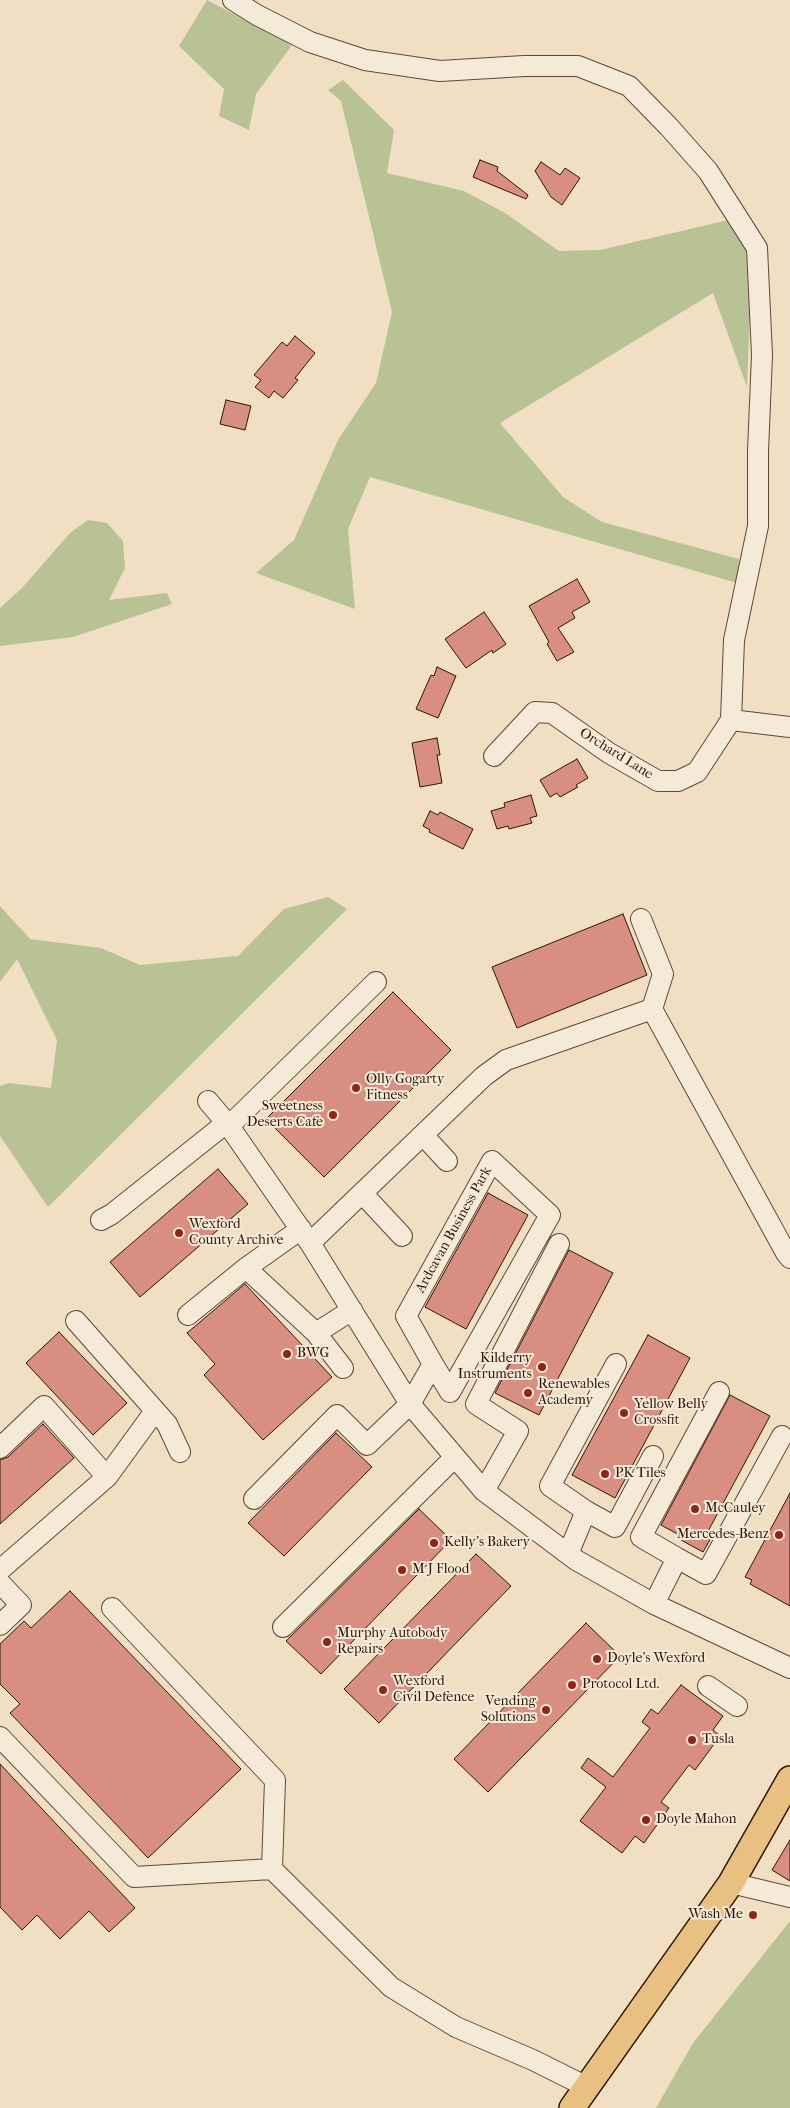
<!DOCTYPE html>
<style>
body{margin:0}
canvas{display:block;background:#f0dfc3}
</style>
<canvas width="790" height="2108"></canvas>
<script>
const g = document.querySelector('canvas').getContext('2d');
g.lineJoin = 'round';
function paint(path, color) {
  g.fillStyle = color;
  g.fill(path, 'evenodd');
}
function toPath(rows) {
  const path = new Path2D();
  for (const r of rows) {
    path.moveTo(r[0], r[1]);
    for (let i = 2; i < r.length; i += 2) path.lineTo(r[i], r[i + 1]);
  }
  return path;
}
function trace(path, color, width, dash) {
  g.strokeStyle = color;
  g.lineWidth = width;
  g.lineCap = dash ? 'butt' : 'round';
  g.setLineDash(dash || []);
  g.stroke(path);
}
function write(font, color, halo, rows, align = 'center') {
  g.font = font + ' "IM FELL French Canon",serif';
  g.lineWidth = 4;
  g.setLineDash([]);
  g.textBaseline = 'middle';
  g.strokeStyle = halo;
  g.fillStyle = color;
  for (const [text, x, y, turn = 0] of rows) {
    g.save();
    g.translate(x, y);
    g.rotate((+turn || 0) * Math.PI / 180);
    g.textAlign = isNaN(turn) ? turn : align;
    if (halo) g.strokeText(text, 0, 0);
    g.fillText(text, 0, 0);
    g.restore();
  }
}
paint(toPath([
 [207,0,292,45,256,94,249,130,219,116,224,89,179,46],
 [343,80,394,130,387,173,464,191,505,213,559,251,600,250,733,219,752,254,747,387,713,293,500,423,563,497,602,522,739,559,737,583,370,477,348,529,355,609,256,573,294,540,338,440,376,383,392,312,341,101,328,90],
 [88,520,107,523,123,541,125,568,109,600,167,593,172,604,73,637,0,646,0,608,22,588,70,533],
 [328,897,347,909,48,1207,0,1136,0,1086,9,1083,51,1088,57,1040,17,959,0,982,0,906,30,939,101,948,140,965,238,956,284,909],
 [790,1921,790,2108,656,2108,693,2043]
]), '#b8c294');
const building = toPath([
 [480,160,498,167,497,171,528,195,526,199,473,177,480,160],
 [541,162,560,175,565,168,580,178,562,205,551,197,535,171,541,162],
 [295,336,315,353,295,378,298,380,283,398,274,391,269,398,255,387,261,380,254,375,282,342,287,346,295,336],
 [226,400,251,406,245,430,220,424,226,400],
 [577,579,590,602,572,612,575,618,558,628,574,652,557,661,547,644,549,642,529,606,577,579],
 [484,612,506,644,493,653,492,650,466,668,445,639,484,612],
 [437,667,456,676,438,718,416,709,431,675,434,676,437,667],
 [437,738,440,755,437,755,442,783,420,787,412,743,437,738],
 [577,759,588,778,576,785,578,787,560,797,557,793,550,797,540,780,577,759],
 [531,795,537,816,530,818,532,823,509,829,508,826,497,829,491,811,505,807,504,803,531,795],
 [430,811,438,815,440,812,473,829,463,849,429,832,430,830,423,826,430,811],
 [623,914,647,975,517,1028,492,967,623,914],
 [393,992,451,1050,324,1177,266,1119,393,992],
 [218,1169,248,1204,140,1297,110,1262,218,1169],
 [488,1193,528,1215,466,1329,425,1307,488,1193],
 [569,1250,613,1273,539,1415,495,1393,569,1250],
 [245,1284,332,1377,263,1440,204,1375,215,1364,187,1333,245,1284],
 [59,1332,127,1403,93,1435,26,1363,59,1332],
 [648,1335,690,1358,615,1498,572,1475,648,1335],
 [730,1395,770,1416,706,1535,711,1538,703,1552,681,1540,683,1537,661,1525,730,1395],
 [43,1424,74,1458,0,1524,0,1460,8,1457,43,1424],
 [336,1433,372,1467,284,1556,248,1523,336,1433],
 [790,1493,790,1606,750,1584,752,1580,745,1577,790,1493],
 [419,1509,451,1540,321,1674,286,1641,419,1509],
 [476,1554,511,1586,379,1723,344,1689,476,1554],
 [70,1591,241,1769,148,1858,10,1713,20,1704,0,1684,0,1644,24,1621,31,1628,70,1591],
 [586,1623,620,1656,488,1792,454,1759,586,1623],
 [681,1685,723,1716,713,1730,720,1736,695,1770,689,1765,661,1802,669,1808,644,1843,635,1836,622,1853,580,1821,606,1787,581,1768,588,1758,613,1777,650,1728,642,1722,651,1709,658,1714,681,1685],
 [0,1764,135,1908,109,1932,89,1911,60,1939,37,1915,22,1930,0,1907,0,1764],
 [790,1840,790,1881,772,1870,790,1840]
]);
paint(building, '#d88f81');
trace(building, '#301607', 1);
const minor = toPath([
 [233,0,257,15,310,42,365,60,440,71,524,66,578,66,629,86,669,127,708,171,757,248,762,355,758,451,758,526,734,640,731,720],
 [731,720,790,727],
 [494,756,535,712,552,713,609,753,658,781,678,781,697,772,731,720],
 [641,919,663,974,652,1009],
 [208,1101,229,1126,310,1243,410,1404,484,1491,576,1560,654,1604,790,1668],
 [423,1135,447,1161],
 [362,1193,402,1236],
 [101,1220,112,1214,220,1128,229,1126,376,982],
 [301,1229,246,1268,316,1333,343,1368],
 [310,1243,484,1076,506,1060,652,1009,786,1253,790,1258],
 [188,1315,246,1268],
 [76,1321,167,1424,180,1452],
 [316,1333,352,1310],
 [0,1448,44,1406,107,1477],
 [484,1491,518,1431,476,1404,559,1244],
 [254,1499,337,1415,367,1445,410,1404,433,1364,406,1316,492,1161,550,1215,450,1392,433,1364],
 [586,1511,615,1527,653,1456],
 [568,1554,586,1511,550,1486,616,1364],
 [677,1558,706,1574,782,1436],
 [0,1570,107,1477,155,1411],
 [0,1583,21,1605,0,1625],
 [654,1604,677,1558,641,1537,719,1392],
 [112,1608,275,1780,272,1869,391,1987,456,2027,533,2060,587,2087],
 [283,1627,455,1457],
 [708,1686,737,1706],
 [0,1737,134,1877,272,1869],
 [731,1883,790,1897]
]);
const major = toPath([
 [572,2108,731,1883,790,1779]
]);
trace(minor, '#604836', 22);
trace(major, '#301607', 28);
trace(minor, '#f5ead8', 20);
trace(major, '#e8c082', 25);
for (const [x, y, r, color] of [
 [356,1088,5,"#8f2418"],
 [333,1115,5,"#8f2418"],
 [179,1233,5,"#8f2418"],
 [287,1354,5,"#8f2418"],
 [542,1367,5,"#8f2418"],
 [528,1393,5,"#8f2418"],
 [624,1413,5,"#8f2418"],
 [605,1474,5,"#8f2418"],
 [695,1509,5,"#8f2418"],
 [779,1535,5,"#8f2418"],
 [434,1543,5,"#8f2418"],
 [402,1570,5,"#8f2418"],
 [327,1642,5,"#8f2418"],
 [597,1659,5,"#8f2418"],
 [572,1685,5,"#8f2418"],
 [383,1690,5,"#8f2418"],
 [546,1710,5,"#8f2418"],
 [692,1740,5,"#8f2418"],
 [646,1820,5,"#8f2418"],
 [753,1915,5,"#8f2418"]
]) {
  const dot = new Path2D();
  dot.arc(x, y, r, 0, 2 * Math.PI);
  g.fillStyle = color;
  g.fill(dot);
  trace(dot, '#f5ead8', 2);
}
write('14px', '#301607', '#f5ead8', [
 ["Orchard Lane",616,754,32],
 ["Ardcavan Business Park",454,1230,-61]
]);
write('14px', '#301607', '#f5ead8', [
 ["Olly Gogarty",366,1080],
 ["Fitness",366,1096],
 ["Sweetness",323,1107,"right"],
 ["Deserts Cafe",323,1123,"right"],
 ["Wexford",189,1225],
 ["County Archive",189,1241],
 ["BWG",297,1354],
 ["Kilderry",532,1359,"right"],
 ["Instruments",532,1375,"right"],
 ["Renewables",538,1385],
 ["Academy",538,1401],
 ["Yellow Belly",634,1405],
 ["Crossfit",634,1421],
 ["PK Tiles",615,1474],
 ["McCauley",705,1509],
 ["Mercedes-Benz",769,1535,"right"],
 ["Kelly's Bakery",444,1543],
 ["M J Flood",412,1570],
 ["Murphy Autobody",337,1634],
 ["Repairs",337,1650],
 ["Doyle's Wexford",607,1659],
 ["Wexford",393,1682],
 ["Civil Defence",393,1698],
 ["Protocol Ltd.",582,1685],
 ["Vending",536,1702,"right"],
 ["Solutions",536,1718,"right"],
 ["Tusla",702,1740],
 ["Doyle Mahon",656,1820],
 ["Wash Me",743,1915,"right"]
], 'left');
</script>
